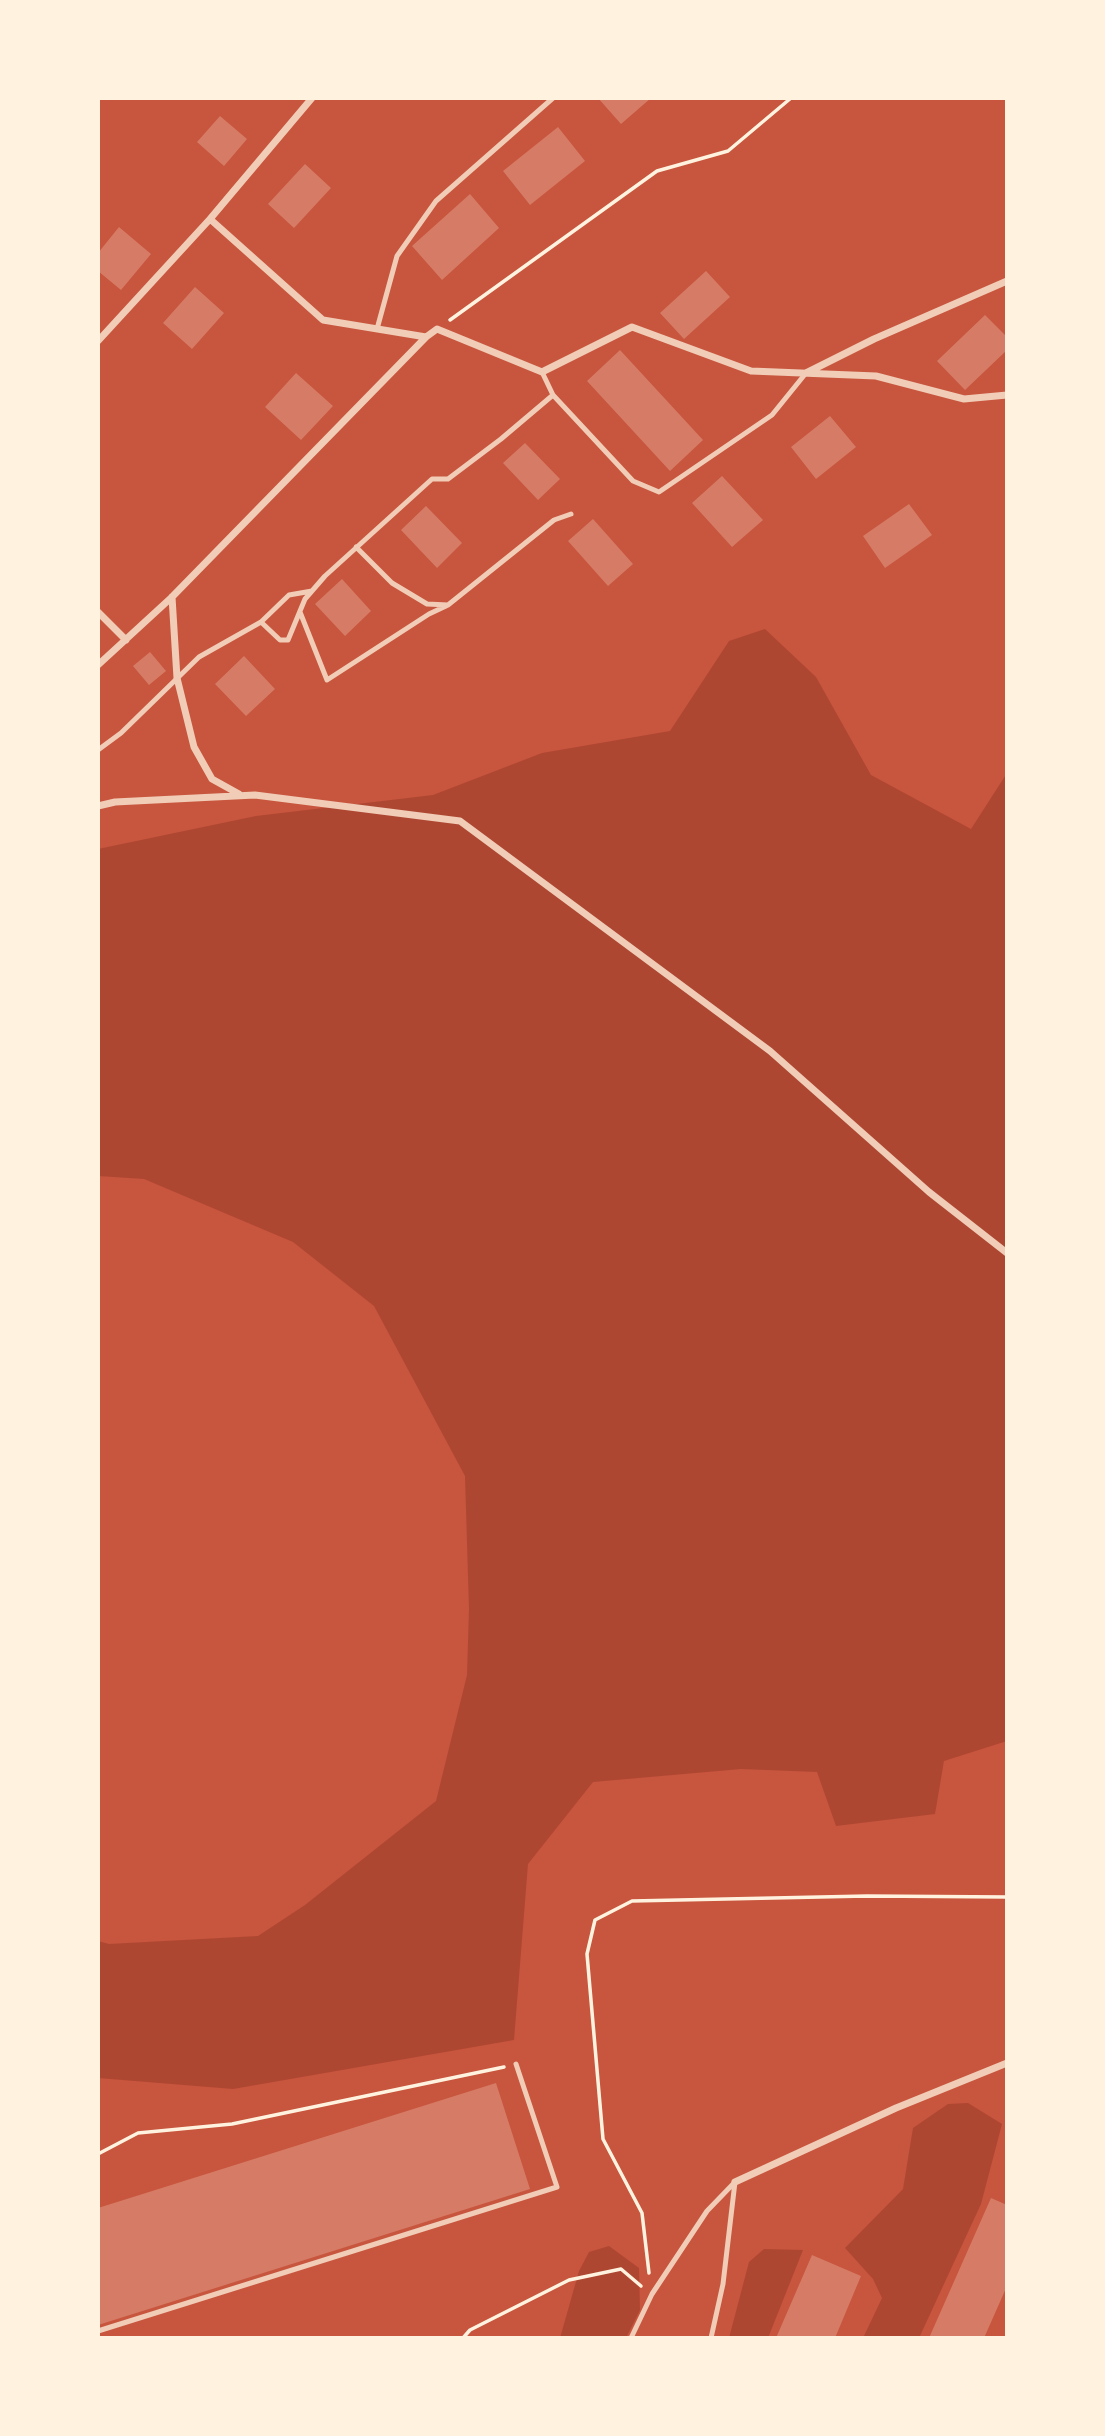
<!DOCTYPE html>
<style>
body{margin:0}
#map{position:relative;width:1105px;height:2436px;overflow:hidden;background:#c8553d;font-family:"Fira Sans Condensed",sans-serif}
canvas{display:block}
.frame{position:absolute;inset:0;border:100px solid #fff3e0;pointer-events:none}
</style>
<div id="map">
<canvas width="1105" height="2436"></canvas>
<div class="frame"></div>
</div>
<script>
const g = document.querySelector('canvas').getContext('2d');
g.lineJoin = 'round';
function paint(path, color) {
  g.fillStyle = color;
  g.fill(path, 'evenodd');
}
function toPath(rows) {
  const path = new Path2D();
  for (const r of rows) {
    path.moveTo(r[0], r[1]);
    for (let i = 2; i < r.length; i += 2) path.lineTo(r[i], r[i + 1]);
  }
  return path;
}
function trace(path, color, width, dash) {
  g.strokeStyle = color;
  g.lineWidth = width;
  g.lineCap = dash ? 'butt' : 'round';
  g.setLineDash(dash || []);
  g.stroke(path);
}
paint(toPath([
 [765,629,816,677,871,775,971,829,1007,773,1007,1741,944,1761,935,1814,836,1826,817,1772,741,1769,593,1782,528,1864,514,2040,233,2089,98,2078,98,1941,109,1944,258,1936,305,1905,436,1801,467,1675,469,1609,465,1476,374,1306,293,1242,144,1179,98,1176,98,849,256,816,433,795,542,753,670,731,729,641],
 [968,2103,1002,2124,981,2204,919,2338,863,2338,882,2298,873,2279,845,2248,903,2189,913,2128,948,2104],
 [609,2246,639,2268,640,2310,626,2338,560,2338,579,2271,589,2252],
 [764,2249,803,2250,768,2338,729,2338,749,2262]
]), '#ae4732');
paint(toPath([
 [598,98,651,98,621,124],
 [220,116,247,139,224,166,197,142],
 [558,127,585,161,530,205,503,171],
 [305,164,331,188,294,228,268,204],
 [470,194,499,228,442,280,412,246],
 [119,227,151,254,121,290,98,271,98,253],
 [706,271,730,297,684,339,660,313],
 [195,287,224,313,192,349,163,323],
 [985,315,1007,337,1007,350,965,390,937,361],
 [620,350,703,440,670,471,587,381],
 [296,373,333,406,301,440,265,407],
 [830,416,856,447,816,479,791,447],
 [525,443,560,479,538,500,503,463],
 [722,476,763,520,732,547,692,503],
 [909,504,932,535,885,568,863,536],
 [426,506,462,543,437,568,401,530],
 [593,519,633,564,608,586,568,541],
 [342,579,371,611,345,636,315,604],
 [150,652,166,671,149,685,133,666],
 [244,656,275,689,246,716,215,684],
 [496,2083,530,2189,98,2325,98,2208],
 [991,2198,1007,2205,1007,2286,984,2338,929,2338],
 [812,2255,861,2276,835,2338,776,2338]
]), '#d67c66');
trace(toPath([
 [450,320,657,171,728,151,791,98],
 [98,2154,138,2133,232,2124,504,2067],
 [649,2273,642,2213,603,2139,587,1954,595,1920,632,1901,867,1896,1007,1897],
 [463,2338,470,2330,569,2280,621,2269,641,2286]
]), '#fff3e0', 3.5);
trace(toPath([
 [377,329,397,256,436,201,553,98],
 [542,372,553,395,633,481,659,492,772,415,806,373],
 [356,547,392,583,427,604,448,605,554,520,571,514],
 [300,612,327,680,429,614,446,606],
 [261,622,289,595,312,591],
 [98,750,121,733,199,657,261,622,280,640,288,640,305,599,325,576,432,479,448,479,501,439,553,395],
 [98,2331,557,2187,516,2064],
 [631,2338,652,2294,707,2211,735,2182],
 [711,2338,723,2284,735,2182]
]), '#f1ccb7', 5);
trace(toPath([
 [210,219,323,320,426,337],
 [98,341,210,219,312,98],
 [806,373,874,339,1007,281],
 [172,597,177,678,194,747,212,779,239,794],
 [98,612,126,640],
 [98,665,172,597,426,337,437,329,542,372,632,327,751,371,876,376,964,399,1007,395],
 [98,806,115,802,255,795,460,821,770,1051,929,1192,1007,1253],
 [735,2182,896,2108,1007,2063]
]), '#f1ccb7', 7);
</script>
